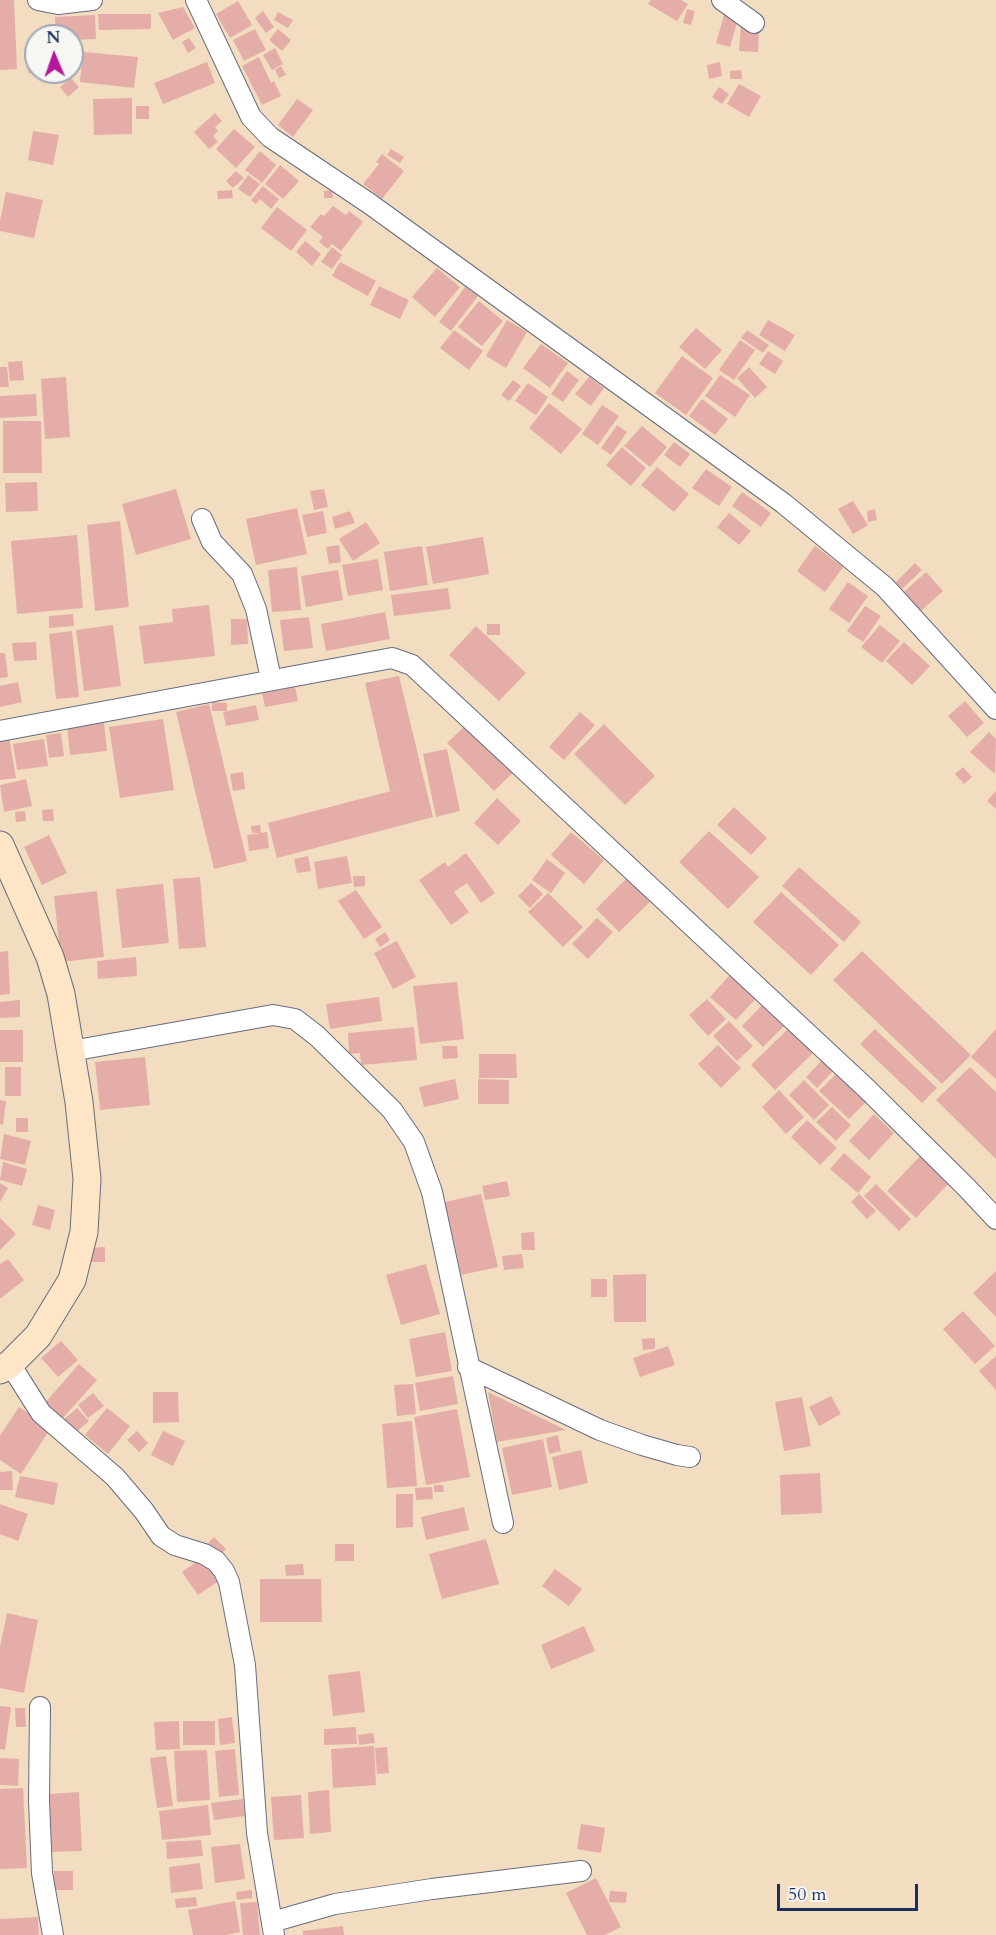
<!DOCTYPE html>
<style>
body{margin:0}
#map{position:relative;width:996px;height:1935px;overflow:hidden;background:#f2ddc0;font-family:Cardo,serif}
canvas{display:block}
.north{position:absolute;left:24px;top:24px;width:60px;height:60px;box-sizing:border-box;background:#f6f6f2;border:2px solid #9ea6b7;border-radius:50%;rotate:358deg;font-size:16px;font-weight:700;line-height:24px;text-align:center;color:#1b2f5e}
.north::after{content:'';display:block;margin:auto;width:21px;height:27px;background:#b5179e;clip-path:polygon(50% 0,100% 100%,50% 72%,0 100%)}
.scale{position:absolute;left:777px;top:1884px;width:141px;height:27px;box-sizing:border-box;border:3px solid #1b2f5e;border-top:0;padding-left:8px;font-size:18px;line-height:21px;white-space:nowrap;color:#1b2f5e;-webkit-text-stroke:4px #f6f6f2;paint-order:stroke}
</style>
<div id="map">
<canvas width="996" height="1935"></canvas>
<div class="north">N</div>
<div class="scale">50 m</div>
</div>
<script>
const g = document.querySelector('canvas').getContext('2d');
g.lineJoin = 'round';
function paint(path, color) {
  g.fillStyle = color;
  g.fill(path, 'evenodd');
}
function toPath(rows) {
  const path = new Path2D();
  for (const r of rows) {
    path.moveTo(r[0], r[1]);
    for (let i = 2; i < r.length; i += 2) path.lineTo(r[i], r[i + 1]);
  }
  return path;
}
function trace(path, color, width, dash) {
  g.strokeStyle = color;
  g.lineWidth = width;
  g.lineCap = dash ? 'butt' : 'round';
  g.setLineDash(dash || []);
  g.stroke(path);
}
paint(toPath([
 [0,0,14,0,17,69,0,70],
 [651,0,681,0,688,4,677,21,648,4],
 [238,1,252,25,230,38,216,14],
 [183,7,195,28,173,40,158,13],
 [687,9,695,11,691,25,683,23],
 [263,11,274,27,266,33,255,18],
 [278,12,293,20,288,28,274,20],
 [98,14,151,14,151,29,99,30],
 [95,15,96,39,72,40,72,36,56,36,55,17],
 [724,15,738,19,730,47,716,43],
 [741,24,759,25,758,52,739,51],
 [255,29,266,50,244,61,233,40],
 [278,29,291,40,282,51,269,40],
 [189,38,196,48,188,53,182,42],
 [31,44,36,45,36,72,51,72,51,75,28,73],
 [275,48,283,64,272,70,263,55],
 [83,52,138,57,134,88,80,82],
 [259,57,271,83,274,81,281,96,262,105,242,66],
 [207,62,215,83,163,104,154,83],
 [720,62,722,76,709,79,707,65],
 [281,66,286,75,279,78,275,70],
 [741,70,742,79,730,79,730,71],
 [71,78,79,87,68,97,60,87],
 [739,84,761,96,749,117,727,104],
 [719,87,729,94,722,104,712,97],
 [132,98,132,134,94,135,93,99],
 [297,99,313,110,293,137,278,125],
 [136,106,149,106,149,119,136,119],
 [215,113,222,121,215,127,218,131,213,136,218,142,209,149,194,132],
 [234,129,255,147,236,168,216,149],
 [33,131,59,135,53,165,28,160],
 [391,149,404,157,400,163,387,155],
 [260,151,276,165,262,183,245,170],
 [382,154,404,171,382,199,363,184,379,164,376,162],
 [280,165,299,181,283,199,265,184],
 [236,171,244,178,233,188,226,181],
 [248,175,260,184,250,197,238,189],
 [263,186,279,199,271,209,260,199,256,204,251,200],
 [232,190,233,198,218,199,217,191],
 [332,190,333,198,324,198,324,191],
 [6,192,43,200,34,238,0,231,0,221],
 [333,206,346,215,349,211,363,222,341,251,332,244,328,249,319,242,323,237,310,227,321,214,324,216],
 [277,207,307,230,291,251,261,228],
 [305,241,321,254,312,266,296,252],
 [332,247,342,255,332,269,321,262],
 [340,262,376,281,368,296,332,276],
 [437,268,460,287,435,317,412,297],
 [379,286,409,300,400,319,370,305],
 [465,287,478,296,451,331,439,322],
 [479,301,503,321,482,346,458,327],
 [507,320,527,332,506,368,486,356],
 [768,320,795,335,785,351,759,335],
 [696,328,722,350,705,369,679,347],
 [454,330,483,351,469,370,440,348],
 [747,330,769,345,763,353,741,338],
 [740,340,755,350,734,380,719,370],
 [541,344,568,363,550,388,523,368],
 [768,351,783,361,775,374,759,364],
 [682,356,713,378,686,415,655,393],
 [22,361,24,380,10,381,8,362],
 [0,367,7,367,9,387,0,387],
 [749,367,767,387,755,398,737,378],
 [567,371,579,380,563,402,551,394],
 [720,375,750,395,735,417,705,396],
 [66,377,70,437,45,439,41,379],
 [589,377,604,388,591,406,575,394],
 [513,380,521,386,509,401,501,395],
 [528,383,548,397,536,415,515,401],
 [36,394,37,416,0,418,0,396],
 [702,399,728,419,715,435,689,416],
 [549,403,582,429,561,454,529,428],
 [602,405,619,416,598,445,582,434],
 [3,421,41,421,42,473,3,473],
 [617,425,627,432,611,455,601,448],
 [642,426,667,447,650,467,624,446],
 [674,442,690,454,680,467,664,455],
 [622,447,646,468,631,486,606,465],
 [657,467,689,494,674,512,641,485],
 [706,469,732,487,719,506,692,488],
 [37,482,38,511,6,512,5,483],
 [176,489,191,539,136,555,122,504],
 [324,489,328,507,314,510,310,491],
 [742,492,771,513,761,527,732,506],
 [853,501,868,525,853,534,838,509],
 [297,508,307,554,256,565,246,519],
 [875,509,877,520,868,522,867,511],
 [323,511,327,533,307,537,302,515],
 [350,511,355,523,335,529,332,517],
 [729,513,751,531,739,545,717,527],
 [120,521,129,607,95,611,87,525],
 [366,522,380,543,353,561,339,539],
 [77,535,83,608,17,614,11,541],
 [483,537,489,574,433,584,426,547],
 [339,545,341,562,329,564,326,547],
 [422,546,428,585,390,591,384,552],
 [815,546,843,567,825,592,797,571],
 [378,559,383,590,348,596,342,565],
 [915,563,922,570,902,589,896,582],
 [297,567,301,610,272,612,268,570],
 [338,570,343,600,306,607,301,576],
 [926,572,943,591,921,611,904,592],
 [848,582,868,596,849,623,829,609],
 [448,588,451,609,394,616,391,595],
 [209,605,215,656,144,664,139,626,173,622,172,609],
 [865,606,881,616,863,642,847,631],
 [385,612,390,639,326,651,321,624],
 [73,614,74,626,49,628,49,616],
 [309,617,313,648,284,651,280,620],
 [231,619,247,619,248,644,231,645],
 [487,624,500,624,500,635,487,635],
 [113,625,121,686,84,691,76,630],
 [880,625,900,641,882,663,861,647],
 [476,626,526,673,499,701,449,655],
 [72,631,79,697,56,699,49,634],
 [36,642,37,660,14,661,12,643],
 [904,642,930,666,912,685,886,661],
 [0,653,5,653,8,677,0,678],
 [399,676,433,817,277,858,268,823,399,789,390,791,365,683],
 [18,682,22,702,0,707,0,686],
 [295,687,298,701,265,707,262,693],
 [965,701,984,723,967,737,948,716],
 [212,702,227,703,227,711,212,711],
 [209,704,247,861,214,869,176,712],
 [256,705,259,720,226,726,223,712],
 [580,712,595,725,564,760,549,747],
 [163,719,174,790,120,798,109,727],
 [104,723,107,751,70,755,67,727],
 [468,723,515,771,494,791,447,743],
 [604,724,655,776,625,805,574,754],
 [989,732,996,739,995,774,970,752],
 [61,733,64,756,49,758,46,735],
 [9,736,16,778,0,780,0,738],
 [44,739,48,766,17,770,13,744],
 [447,749,460,811,436,817,423,754],
 [963,767,972,777,964,784,955,774],
 [243,772,245,789,233,791,230,774],
 [26,779,32,806,4,812,0,785],
 [996,791,996,809,987,801],
 [497,798,521,821,498,845,474,823],
 [734,807,767,838,751,855,717,825],
 [53,809,54,821,43,821,42,810],
 [25,811,26,821,16,822,15,812],
 [260,825,261,833,252,833,251,826],
 [709,831,759,877,728,909,679,862],
 [267,832,269,848,249,851,247,835],
 [571,832,604,860,584,884,551,855],
 [49,835,67,873,42,885,24,847],
 [466,853,495,893,481,903,467,883,454,892,469,912,451,925,419,880,445,862,448,867],
 [308,856,311,871,297,873,294,859],
 [347,856,352,883,318,889,314,862],
 [547,859,565,873,551,893,532,880],
 [799,867,861,922,844,942,782,886],
 [353,876,365,876,365,886,354,887],
 [200,877,206,947,179,949,173,879],
 [627,878,651,901,619,932,596,909],
 [531,883,543,894,530,908,518,896],
 [163,884,169,943,122,948,116,889],
 [356,890,382,927,364,939,338,901],
 [97,891,104,957,61,962,54,896],
 [781,892,839,945,811,975,753,922],
 [548,893,583,927,563,947,528,912],
 [597,918,613,932,588,959,572,944],
 [385,932,390,940,380,947,375,939],
 [397,941,416,977,393,989,374,953],
 [8,951,10,994,0,995,0,952],
 [862,951,971,1055,942,1084,833,980],
 [136,957,137,976,98,979,97,961],
 [735,969,762,992,736,1020,710,997],
 [457,982,464,1039,420,1044,413,986],
 [379,997,382,1021,330,1029,326,1004],
 [770,997,792,1018,763,1047,742,1026],
 [707,999,726,1019,708,1036,689,1015],
 [20,1000,20,1017,0,1018,0,1002],
 [729,1021,753,1046,737,1061,713,1036],
 [793,1024,817,1049,775,1090,751,1065],
 [414,1027,417,1060,361,1065,360,1053,349,1054,348,1033],
 [875,1029,937,1088,922,1103,860,1044],
 [996,1029,996,1079,971,1057],
 [0,1030,23,1030,23,1062,0,1062],
 [718,1045,741,1068,721,1088,698,1064],
 [442,1046,457,1046,458,1058,443,1059],
 [479,1054,516,1054,517,1078,479,1078],
 [145,1057,150,1105,100,1110,95,1062],
 [823,1059,834,1070,817,1088,806,1077],
 [5,1067,21,1067,21,1096,5,1096],
 [970,1067,996,1092,996,1159,936,1100],
 [836,1074,866,1102,849,1119,819,1091],
 [455,1079,459,1099,424,1107,419,1087],
 [478,1079,509,1080,509,1104,478,1104],
 [804,1080,829,1105,814,1120,789,1095],
 [779,1090,804,1117,786,1134,762,1107],
 [0,1100,6,1101,3,1125,0,1124],
 [832,1107,851,1125,836,1141,816,1122],
 [874,1114,894,1133,869,1160,849,1141],
 [16,1118,28,1118,28,1132,16,1132],
 [807,1120,837,1148,820,1165,791,1137],
 [4,1134,31,1141,25,1165,0,1159],
 [844,1153,871,1177,858,1193,830,1169],
 [921,1155,950,1182,916,1218,887,1191],
 [3,1162,27,1169,22,1186,0,1180],
 [507,1181,510,1196,485,1200,482,1186],
 [0,1183,8,1188,0,1202],
 [876,1184,911,1219,899,1231,864,1196],
 [481,1194,498,1267,461,1275,445,1202],
 [859,1194,876,1211,867,1219,851,1202],
 [38,1205,55,1210,50,1230,32,1225],
 [0,1218,16,1234,0,1250],
 [534,1232,535,1250,522,1250,521,1233],
 [105,1247,105,1262,88,1262,87,1248],
 [522,1254,524,1268,504,1270,502,1256],
 [8,1259,24,1280,0,1299,0,1264],
 [426,1264,440,1314,401,1325,386,1275],
 [996,1271,996,1317,973,1293],
 [646,1274,646,1322,614,1322,613,1275],
 [591,1279,607,1279,607,1297,591,1297],
 [963,1311,995,1346,975,1364,943,1329],
 [445,1332,452,1371,416,1377,409,1339],
 [655,1338,655,1349,643,1350,642,1339],
 [61,1341,78,1360,58,1377,41,1358],
 [668,1346,675,1365,640,1377,633,1358],
 [996,1356,996,1390,979,1371],
 [79,1364,97,1380,62,1419,44,1404],
 [453,1376,458,1404,420,1411,415,1383],
 [413,1384,416,1414,397,1416,394,1385],
 [153,1392,178,1392,179,1422,153,1423],
 [488,1392,566,1430,497,1442],
 [93,1393,104,1406,88,1418,78,1405],
 [831,1396,841,1414,819,1426,809,1407],
 [802,1397,811,1446,784,1451,775,1402],
 [19,1407,51,1428,21,1474,0,1460,0,1436],
 [77,1408,89,1421,75,1433,63,1420],
 [107,1408,130,1426,108,1454,85,1435],
 [457,1409,470,1477,426,1485,414,1417],
 [412,1421,417,1486,387,1488,382,1424],
 [137,1431,148,1443,139,1452,127,1440],
 [163,1431,185,1441,173,1466,151,1455],
 [558,1435,561,1451,549,1454,546,1438],
 [543,1439,552,1487,512,1495,502,1448],
 [581,1450,588,1483,559,1490,552,1457],
 [12,1471,13,1490,0,1490,0,1472],
 [820,1473,822,1513,781,1515,780,1475],
 [20,1476,58,1483,54,1505,15,1497],
 [434,1485,443,1485,444,1492,434,1492],
 [432,1487,433,1499,416,1500,415,1488],
 [396,1494,413,1494,413,1527,396,1528],
 [0,1504,28,1514,18,1541,0,1534],
 [464,1507,469,1530,426,1540,421,1517],
 [214,1537,226,1549,217,1558,205,1546],
 [486,1539,499,1584,442,1599,429,1554],
 [335,1544,354,1544,354,1561,335,1561],
 [205,1556,222,1579,198,1595,182,1572],
 [303,1564,304,1575,286,1576,285,1565],
 [555,1569,582,1589,569,1606,542,1586],
 [260,1579,321,1579,322,1622,260,1622],
 [7,1613,38,1620,24,1693,0,1688,0,1647],
 [584,1626,595,1651,551,1669,541,1645],
 [360,1671,365,1712,333,1716,328,1675],
 [0,1706,11,1707,5,1750,0,1749],
 [15,1708,25,1708,26,1727,16,1727],
 [232,1717,235,1743,220,1745,218,1719],
 [179,1721,180,1749,156,1750,154,1722],
 [183,1721,215,1721,215,1745,183,1745],
 [356,1727,357,1744,324,1745,324,1729],
 [373,1733,375,1743,359,1745,358,1735],
 [374,1746,376,1785,333,1788,331,1749],
 [387,1747,389,1773,377,1774,375,1748],
 [235,1749,239,1795,219,1797,215,1751],
 [207,1750,210,1800,177,1802,174,1751],
 [166,1756,173,1806,157,1808,150,1758],
 [0,1758,19,1759,18,1786,0,1785],
 [23,1788,27,1868,0,1869,0,1789],
 [329,1790,331,1832,310,1834,308,1792],
 [79,1792,82,1851,51,1852,48,1794],
 [301,1795,304,1838,274,1840,271,1797],
 [243,1799,245,1816,214,1820,211,1803],
 [208,1805,211,1835,162,1840,159,1811],
 [581,1824,605,1828,601,1853,577,1849],
 [201,1840,203,1856,167,1859,166,1842],
 [240,1844,245,1879,215,1883,211,1847],
 [200,1863,203,1889,171,1893,169,1867],
 [54,1871,73,1871,73,1890,54,1890],
 [596,1878,621,1927,605,1935,587,1935,566,1893],
 [252,1890,252,1898,237,1900,236,1892],
 [610,1891,627,1892,626,1903,609,1902],
 [196,1897,197,1906,176,1908,175,1899],
 [235,1901,240,1932,226,1935,193,1935,188,1910],
 [257,1902,260,1935,243,1935,240,1903],
 [38,1917,39,1935,0,1935,0,1919],
 [343,1926,344,1935,303,1935,303,1931]
]), '#e5ada7');
const street = toPath([
 [38,0,58,4,92,0],
 [196,0,251,117,270,137,370,204,783,503,885,587,996,709],
 [722,0,754,23],
 [202,519,212,542,242,574,256,609,271,679],
 [0,731,392,658,412,665,867,1089,967,1188,996,1219],
 [71,1051,273,1015,295,1019,317,1036,392,1110,414,1142,432,1192,503,1523],
 [10,1364,41,1413,115,1477,144,1511,161,1536,175,1545,204,1554,216,1561,224,1571,229,1582,245,1665,257,1833,274,1935],
 [468,1367,600,1430,642,1445,677,1455,690,1457],
 [40,1707,39,1801,42,1873,53,1935],
 [272,1922,335,1904,432,1889,581,1871]
]);
const secondary = toPath([
 [0,845,50,957,61,994,79,1102,87,1179,84,1232,72,1280,38,1336,10,1364,0,1370]
]);
trace(street, '#666c80', 22);
trace(secondary, '#666c80', 29);
trace(street, '#fff', 20);
trace(secondary, '#fde5c5', 27);
</script>
